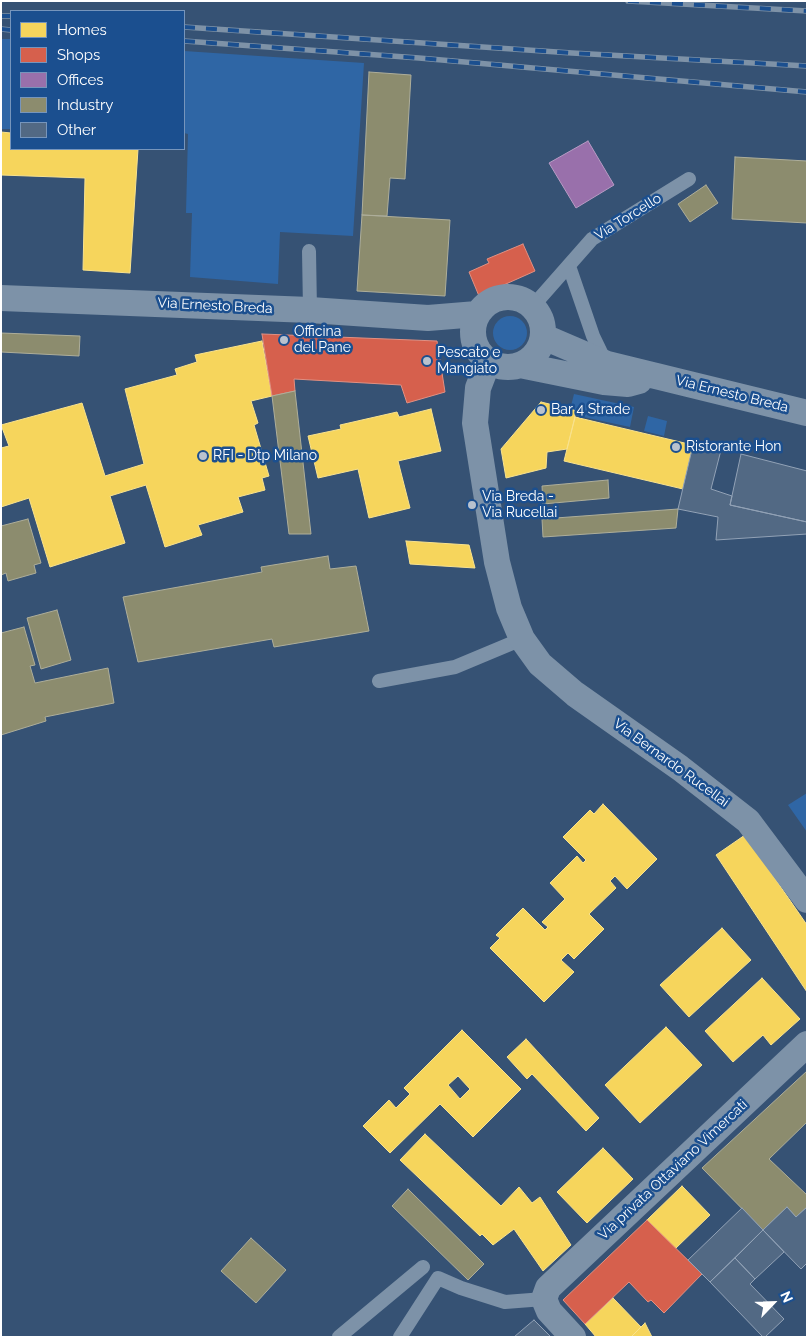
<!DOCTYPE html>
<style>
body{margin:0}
#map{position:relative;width:808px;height:1338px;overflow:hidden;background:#365274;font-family:Raleway,sans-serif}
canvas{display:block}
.frame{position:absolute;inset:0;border:2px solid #fff;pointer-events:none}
.legend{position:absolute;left:10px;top:10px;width:175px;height:140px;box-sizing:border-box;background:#1b4f8f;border:1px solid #7695bc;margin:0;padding:6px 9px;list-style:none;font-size:15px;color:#fff}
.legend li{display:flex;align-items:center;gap:10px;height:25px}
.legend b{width:25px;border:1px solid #7695bc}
.north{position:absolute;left:748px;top:1278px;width:50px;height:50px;-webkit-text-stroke:4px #1b4f8f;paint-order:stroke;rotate:66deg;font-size:14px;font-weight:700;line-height:20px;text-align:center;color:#fff}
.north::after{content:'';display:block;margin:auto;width:18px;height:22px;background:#fff;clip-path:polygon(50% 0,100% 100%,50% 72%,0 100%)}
</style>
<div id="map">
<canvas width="808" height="1338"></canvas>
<div class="frame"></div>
<ul class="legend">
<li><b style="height:14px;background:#f6d55c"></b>Homes</li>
<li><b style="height:14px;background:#d6604d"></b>Shops</li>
<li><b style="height:14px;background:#9970ab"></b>Offices</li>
<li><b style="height:14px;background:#8c8c6e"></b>Industry</li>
<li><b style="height:14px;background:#526984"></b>Other</li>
</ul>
<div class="north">N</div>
</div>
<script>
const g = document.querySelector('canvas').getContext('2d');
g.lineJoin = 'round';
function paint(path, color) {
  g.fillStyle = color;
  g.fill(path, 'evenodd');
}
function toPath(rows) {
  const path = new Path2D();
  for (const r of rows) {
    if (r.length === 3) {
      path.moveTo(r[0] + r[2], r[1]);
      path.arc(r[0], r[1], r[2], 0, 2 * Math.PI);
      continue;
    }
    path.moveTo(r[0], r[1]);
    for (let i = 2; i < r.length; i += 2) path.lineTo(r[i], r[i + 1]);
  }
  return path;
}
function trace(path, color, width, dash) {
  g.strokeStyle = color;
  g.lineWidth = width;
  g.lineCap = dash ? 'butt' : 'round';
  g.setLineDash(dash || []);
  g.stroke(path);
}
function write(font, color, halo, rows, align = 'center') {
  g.font = font + ' Raleway,sans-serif';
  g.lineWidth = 5;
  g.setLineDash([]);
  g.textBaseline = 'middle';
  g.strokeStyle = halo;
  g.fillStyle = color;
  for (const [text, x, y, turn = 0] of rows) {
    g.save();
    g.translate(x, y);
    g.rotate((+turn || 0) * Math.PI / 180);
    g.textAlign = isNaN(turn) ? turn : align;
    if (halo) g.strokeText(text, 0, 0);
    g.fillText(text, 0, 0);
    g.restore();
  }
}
paint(toPath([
 [1,39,11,39,11,129,1,129],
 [184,51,364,63,353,236,280,232,278,284,190,277,192,213,186,213,188,134,184,133],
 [510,333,17],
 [574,394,634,407,630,427,569,414],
 [648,416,667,421,664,436,644,431],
 [807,793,807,832,788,805]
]), '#2f66a5');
const homes = toPath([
 [1,132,11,133,11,149,138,149,130,273,83,270,85,178,1,175,1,132],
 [262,341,272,396,251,401,258,423,254,425,269,476,262,478,265,490,238,497,243,512,198,525,202,535,165,547,146,485,110,496,125,543,50,567,29,498,1,507,1,448,9,446,1,425,82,403,105,476,144,464,125,389,177,375,175,369,197,362,195,355,262,341],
 [541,402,574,410,575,417,567,449,547,452,546,468,506,478,501,449,541,402],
 [431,409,441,451,398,461,410,508,369,518,358,469,318,478,308,436,341,429,340,425,397,412,399,417,431,409],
 [575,417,693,445,683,489,564,461,575,417],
 [406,541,469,545,475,568,410,564,406,541],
 [603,804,657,859,627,889,615,876,610,881,616,888,589,914,604,929,574,959,568,953,561,960,574,972,544,1002,490,948,500,938,496,935,523,908,545,930,548,927,542,922,565,899,550,883,577,856,583,863,586,860,563,837,590,810,594,814,603,804],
 [745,835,807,925,807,992,716,855,745,835],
 [722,928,751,960,689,1017,660,985,722,928],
 [762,978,800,1019,771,1045,763,1035,733,1062,705,1031,762,978],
 [666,1027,702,1065,640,1123,605,1085,666,1027],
 [462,1030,521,1089,473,1137,440,1104,390,1153,363,1126,389,1100,396,1108,410,1094,404,1088,462,1030],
 [458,1076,470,1089,460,1099,448,1085,458,1076],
 [526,1039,599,1118,586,1131,532,1074,527,1079,507,1057,526,1039],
 [425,1134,501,1206,519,1187,532,1203,540,1197,571,1245,543,1271,514,1229,493,1245,482,1234,480,1236,400,1160,425,1134],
 [603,1148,633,1179,587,1223,557,1192,603,1148],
 [682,1186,710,1215,675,1249,647,1220,682,1186],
 [613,1298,641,1327,631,1337,596,1337,585,1324,613,1298],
 [645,1323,652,1337,631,1337,645,1323]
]);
paint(homes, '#f6d55c');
trace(homes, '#f9e28d', 1);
const shops = toPath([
 [523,244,535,271,479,296,469,272,489,263,487,259,523,244],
 [262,334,437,341,445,392,407,403,401,385,294,379,295,391,272,396,262,334],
 [647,1220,702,1274,664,1313,651,1300,648,1302,629,1282,585,1324,563,1300,647,1220]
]);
paint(shops, '#d6604d');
trace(shops, '#e29082', 1);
const offices = toPath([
 [588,141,614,185,576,208,549,163,588,141]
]);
paint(offices, '#9970ab');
trace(offices, '#b89bc4', 1);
const industry = toPath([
 [369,72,411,75,405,179,390,178,387,216,362,215,369,72],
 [735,157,807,161,807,223,732,219,735,157],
 [706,185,718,203,690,222,678,204,706,185],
 [362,215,450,220,445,296,357,291,362,215],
 [1,333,80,336,79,356,1,352,1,333],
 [295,391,311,534,289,534,272,396,295,391],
 [608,480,609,498,543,504,542,486,608,480],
 [678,509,676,528,543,537,542,519,678,509],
 [28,519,41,563,34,565,36,573,8,581,6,573,1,575,1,526,28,519],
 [328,556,330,569,356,566,369,631,274,647,272,639,138,662,123,597,262,572,261,567,328,556],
 [57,610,71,660,41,669,27,618,57,610],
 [24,627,35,665,30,666,35,683,108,668,114,703,45,717,46,721,1,735,1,633,24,627],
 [807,1071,807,1122,769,1159,807,1195,807,1207,796,1217,787,1207,763,1230,702,1168,807,1071],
 [408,1189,484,1264,468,1280,392,1206,408,1189],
 [251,1238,286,1270,256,1303,221,1271,251,1238]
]);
paint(industry, '#8c8c6e');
trace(industry, '#aeae9a', 1);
const building = toPath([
 [693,445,721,450,711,489,732,496,730,505,807,522,807,534,716,540,718,517,678,509,693,445],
 [741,454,807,471,807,522,730,505,741,454],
 [787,1207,796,1217,807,1207,807,1263,801,1269,763,1230,787,1207],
 [742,1208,763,1230,710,1282,688,1260,742,1208],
 [763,1230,784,1252,755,1279,735,1258,763,1230],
 [735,1258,755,1279,750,1284,784,1319,765,1337,763,1337,710,1282,735,1258],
 [534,1320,551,1337,514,1337,528,1325,534,1320]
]);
paint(building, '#526984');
trace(building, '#92a2b6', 1);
trace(toPath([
 [309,251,310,310],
 [569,266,593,336,606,363],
 [533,306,592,239,689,179],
 [379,681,455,667,522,639],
 [339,1337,423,1267],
 [400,1337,438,1278,461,1288,505,1302,544,1299]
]), '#7d92a8', 14);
trace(toPath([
 [508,332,35],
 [1,298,310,310,428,318,477,314],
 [544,337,607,364,807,413],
 [488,362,478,388,475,423,497,562,509,608,522,639,540,664,575,694,680,768,748,821,807,900],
 [520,365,604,382,628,384,639,381],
 [573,1337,549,1311,544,1299,548,1288,807,1044]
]), '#7d92a8', 26);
const rail = toPath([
 [628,1,807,11],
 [1,16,11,16],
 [184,27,572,53,807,66],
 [1,29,11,30],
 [184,41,419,58,807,92]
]);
trace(rail, '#7e92a7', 5.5);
trace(rail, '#1b4f8f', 4, [11]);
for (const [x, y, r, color] of [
 [284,340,5,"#b9c2ce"],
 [427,361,5,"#b9c2ce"],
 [541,410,5,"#b9c2ce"],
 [676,447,5,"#b9c2ce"],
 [203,456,5,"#b9c2ce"],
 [472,505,5,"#b9c2ce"]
]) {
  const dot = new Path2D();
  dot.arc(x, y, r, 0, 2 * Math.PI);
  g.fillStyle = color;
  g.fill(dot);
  trace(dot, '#1b4f8f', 2);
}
write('14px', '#fff', '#1b4f8f', [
 ["Via Torcello",628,217,-32],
 ["Via Ernesto Breda",215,306,3],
 ["Via Ernesto Breda",732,394,14],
 ["Via Bernardo Rucellai",671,763,36],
 ["Via privata Ottaviano Vimercati",673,1170,-43]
]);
write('14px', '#fff', '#1b4f8f', [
 ["Officina",294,332],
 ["del Pane",294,348],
 ["Pescato e",437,353],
 ["Mangiato",437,369],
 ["Bar 4 Strade",551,410],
 ["Ristorante Hon",686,447],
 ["RFI - Dtp Milano",213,456],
 ["Via Breda -",482,497],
 ["Via Rucellai",482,513]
], 'left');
</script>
